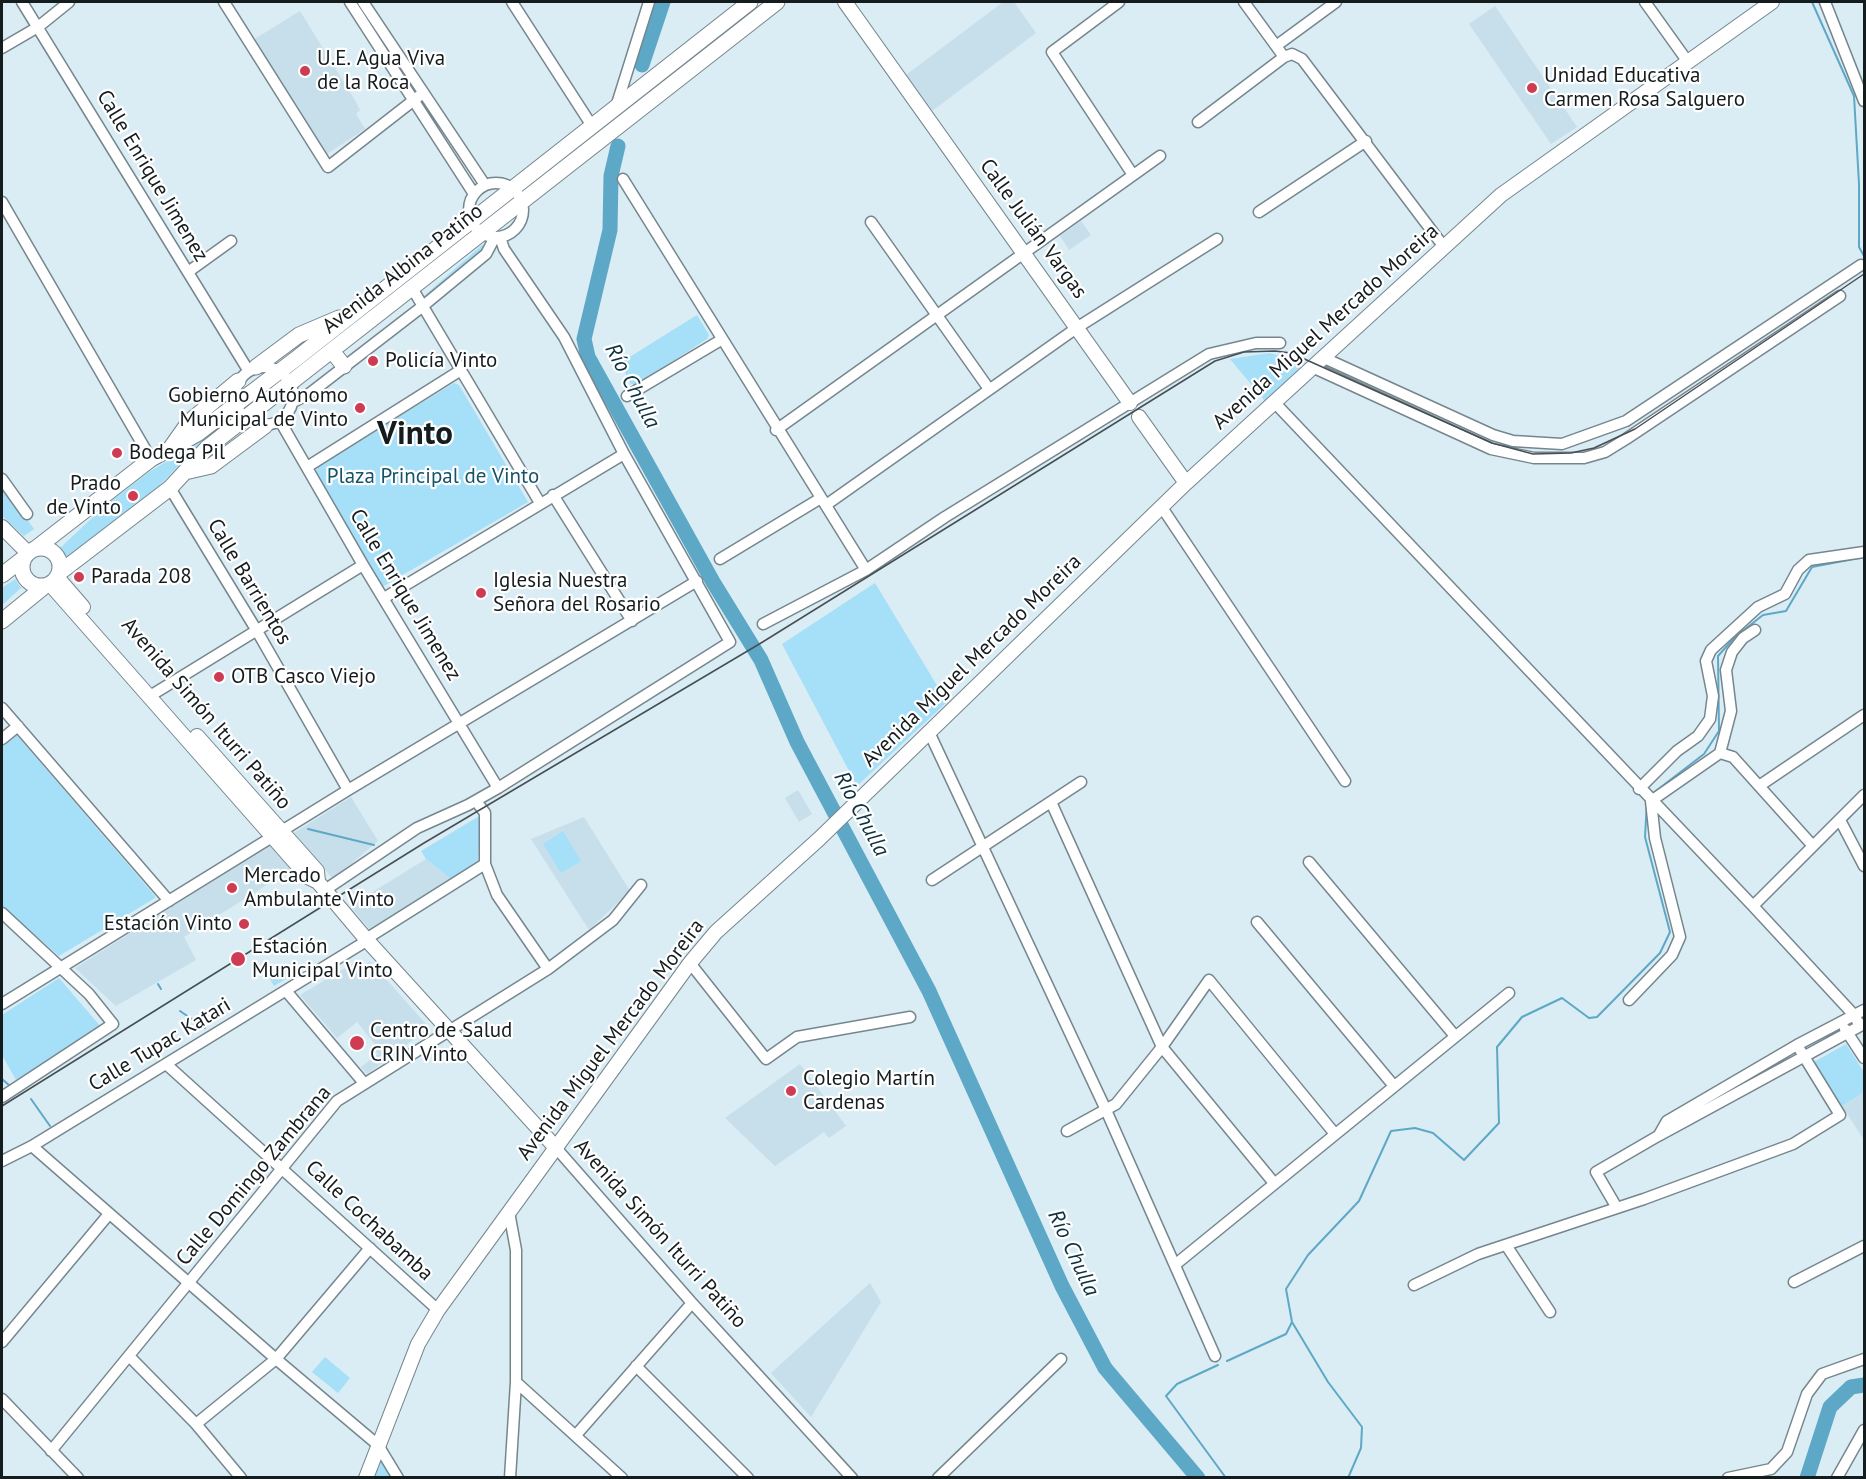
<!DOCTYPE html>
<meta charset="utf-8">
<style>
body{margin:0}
#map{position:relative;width:1866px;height:1479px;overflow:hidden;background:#daecf4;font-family:"PT Sans",sans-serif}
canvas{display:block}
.frame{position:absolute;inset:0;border:3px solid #151c1e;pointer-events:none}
</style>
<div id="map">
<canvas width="1866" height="1479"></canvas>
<div class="frame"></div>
</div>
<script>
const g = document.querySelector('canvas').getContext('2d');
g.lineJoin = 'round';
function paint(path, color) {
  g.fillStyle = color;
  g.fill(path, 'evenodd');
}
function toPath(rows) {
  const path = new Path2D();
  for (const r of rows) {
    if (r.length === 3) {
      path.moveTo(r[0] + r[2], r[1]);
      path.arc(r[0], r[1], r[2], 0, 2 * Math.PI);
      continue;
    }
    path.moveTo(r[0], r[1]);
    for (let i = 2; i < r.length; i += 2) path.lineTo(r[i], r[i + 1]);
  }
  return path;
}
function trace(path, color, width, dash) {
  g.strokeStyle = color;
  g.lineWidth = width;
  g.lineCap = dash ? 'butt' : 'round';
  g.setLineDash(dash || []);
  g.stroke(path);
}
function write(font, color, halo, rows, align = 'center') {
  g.font = font + ' "PT Sans",sans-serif';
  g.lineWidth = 4.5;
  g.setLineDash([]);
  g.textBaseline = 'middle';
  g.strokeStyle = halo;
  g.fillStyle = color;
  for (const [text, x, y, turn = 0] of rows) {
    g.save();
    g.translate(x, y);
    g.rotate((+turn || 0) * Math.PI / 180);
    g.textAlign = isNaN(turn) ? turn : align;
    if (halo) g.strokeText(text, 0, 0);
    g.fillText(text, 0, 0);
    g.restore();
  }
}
paint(toPath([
 [1003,2,1014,2,1036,33,932,111,906,75],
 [1495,6,1577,127,1551,144,1469,24],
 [300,11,356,102,360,110,356,114,365,129,327,154,253,40],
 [1081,221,1091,235,1069,250,1060,236],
 [798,790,812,814,799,822,785,798],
 [351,797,378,841,333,879,294,833],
 [584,817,630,891,589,930,531,839],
 [272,844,292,869,184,937,196,960,116,1006,75,968],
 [426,859,451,879,371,931,350,906],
 [357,961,362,967,370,961,426,1024,412,1036,414,1039,367,1074,361,1067,378,1054,374,1049,377,1047,357,1022,337,1038,300,995],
 [800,1064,846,1126,829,1138,824,1132,775,1166,725,1118],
 [1864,1092,1864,1140,1842,1106],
 [870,1283,881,1302,811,1417,771,1373]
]), '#c6dfea');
paint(toPath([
 [482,245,485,248,428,297,424,296],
 [697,315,709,335,707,339,636,385,631,384,620,363],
 [1269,353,1306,362,1265,401,1230,359],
 [454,383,459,385,528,502,382,587,316,473,317,467],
 [204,439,159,486,66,558,60,548,106,505,149,472],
 [2,485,34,529,24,536,2,516],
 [15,579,21,588,2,605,2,588],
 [875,583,947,702,857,786,782,644],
 [15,733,155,896,155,898,59,956,2,906,2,744],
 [481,815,478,861,451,879,426,859,421,851],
 [563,831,581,861,561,873,543,844],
 [284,965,287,970,286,979,274,986,268,976],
 [59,978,101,1027,16,1080,2,1055,2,1015],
 [1846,1044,1864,1072,1864,1092,1842,1106,1814,1062],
 [325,1357,350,1378,338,1393,312,1372],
 [381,1459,392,1477,373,1478]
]), '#a5dff8');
trace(toPath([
 [1812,2,1854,96,1859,184,1859,247,1864,256],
 [1652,794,1704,754,1719,731,1718,656,1735,637,1763,615,1786,611,1812,567,1864,557],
 [308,829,374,845],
 [158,984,161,989],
 [180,1011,205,1028],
 [2,1079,10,1086],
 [31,1099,50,1126],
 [1292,1322,1328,1382,1362,1427,1361,1448,1348,1478],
 [1227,1361,1286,1334,1292,1322,1286,1289,1308,1255,1359,1201,1391,1131,1415,1128,1433,1133,1464,1160,1499,1123,1497,1047,1522,1017,1562,998,1589,1018,1597,1017,1660,953,1670,932,1645,837,1647,801],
 [1218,1365,1177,1384,1166,1396,1226,1478]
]), '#5da8c6', 2);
trace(toPath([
 [642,65,663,2],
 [618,146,611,176,610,230,584,339,588,357,713,582,761,660,797,742,929,991,1062,1286,1105,1368,1198,1478],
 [1807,1478,1830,1407,1851,1387,1864,1385]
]), '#5da8c6', 15);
const minor = toPath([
 [22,2,248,370],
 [224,2,328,167,423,93],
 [350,2,474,194],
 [363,2,485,185],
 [512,2,592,126],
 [1119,2,1052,52,1133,175],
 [1244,2,1284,57,1292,54,1302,59,1444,247],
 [1645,2,1688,62],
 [1825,2,1864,101],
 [1276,46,1336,2],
 [2,48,38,27,69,2],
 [616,107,649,2],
 [1198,122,1284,57],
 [623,179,866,570],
 [496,210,27],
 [2,202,151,459],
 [1259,212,1366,141],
 [871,222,989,389],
 [188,272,231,241],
 [412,288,540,503],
 [1322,357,1493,435,1513,441,1562,444,1626,421,1861,265],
 [264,396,29],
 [1312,367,1491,449,1534,458,1584,458,1605,452,1626,439,1840,296],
 [627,396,721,340],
 [293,402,309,394,423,306,486,254,495,237],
 [1275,403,1753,906,1854,1015,1860,1026],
 [280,421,363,565,498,788],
 [776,430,1160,156],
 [307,467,461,370],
 [2,479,27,514],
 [170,488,257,631,348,790],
 [553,495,632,621],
 [826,505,1078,327,1217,239],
 [1161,506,1345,781],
 [720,559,821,498],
 [384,598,624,454],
 [763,624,866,570,945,517,1209,354,1256,343,1280,343],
 [150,696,363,565],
 [2,708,169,901],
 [929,732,1106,1110,1215,1356],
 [2,739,18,726],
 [1720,753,1731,711,1726,670,1732,652,1743,638,1755,630],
 [1759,786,1864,715],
 [1639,789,1677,751,1698,736,1710,719,1713,696,1706,661,1711,650,1758,607,1785,594,1798,570,1809,560,1864,552],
 [476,801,485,813,485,864,497,895,548,969],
 [1051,802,1162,1047,1274,1183],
 [1840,820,1864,866],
 [1309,862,1455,1036],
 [932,880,1081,782],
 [325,890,417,828,468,805,498,788,730,642,624,454,564,337,504,249,500,237],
 [1753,906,1864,795],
 [2,913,89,994,113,1024,2,1097],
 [1257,922,1394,1086],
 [366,939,485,864],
 [690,963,766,1059,797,1037,910,1017],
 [287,992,364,1083],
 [1629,1000,1672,955,1680,937,1655,838,1651,801,1720,753,1733,757,1813,846],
 [2,1004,348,790,697,581],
 [1845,1029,1864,1058],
 [166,1064,438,1310],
 [1067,1131,1116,1104,1162,1047,1209,980,1335,1134],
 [1659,1135,1667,1121,1797,1045,1864,1010],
 [32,1146,276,1359,378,1445,398,1478],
 [557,1149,692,1303,852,1478],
 [2,1161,32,1146,368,940],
 [1617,1208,1596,1172,1658,1136,1864,1024],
 [509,1212,516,1250,516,1382,510,1478],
 [1506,1245,1550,1312],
 [1176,1264,1509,993],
 [1794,1282,1864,1246],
 [1414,1285,1478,1254,1644,1199,1793,1144,1840,1115,1797,1045],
 [2,1342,109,1214],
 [129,1356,196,1424,241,1478],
 [636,1366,748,1478],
 [516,1382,622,1478],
 [2,1399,78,1478],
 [196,1424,276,1359,370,1248],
 [576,1435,692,1303],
 [51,1451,337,1101,548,969,613,920,641,885],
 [938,1478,1061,1359],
 [1728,1478,1771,1469,1787,1452,1807,1394,1822,1374,1864,1359],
 [1837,1478,1864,1430]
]);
const major = toPath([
 [845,2,1130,403],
 [1139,417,1186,483],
 [2,527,28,553],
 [57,577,83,607],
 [50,584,308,877,318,882,366,939,557,1149],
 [197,736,317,871,318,882],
 [366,1478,418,1344,438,1310,690,963,716,932,819,839,1186,483,1501,195,1772,2]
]);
const highway = toPath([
 [332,351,344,366],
 [256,367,299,335,339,318],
 [172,446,189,422,238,381],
 [185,472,211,466,265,426],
 [41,567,19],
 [35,549,151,459,197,434,297,358,750,2],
 [59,573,170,488,207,448,777,2],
 [2,575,24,558],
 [2,621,45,586]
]);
trace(minor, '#76868d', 13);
trace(major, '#76868d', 16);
trace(highway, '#76868d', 17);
trace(minor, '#fff', 10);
trace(major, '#fff', 14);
trace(highway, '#fff', 15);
trace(toPath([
 [2,1106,424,843,761,643,1215,361,1244,352,1275,351,1291,353,1492,443,1533,454,1571,453,1594,448,1635,429,1864,274]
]), '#464f53', 1.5);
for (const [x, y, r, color] of [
 [305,71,6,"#cd3c53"],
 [1532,88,6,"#cd3c53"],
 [373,361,6,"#cd3c53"],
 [360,408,6,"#cd3c53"],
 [117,453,6,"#cd3c53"],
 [133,496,6,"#cd3c53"],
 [79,577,6,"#cd3c53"],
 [481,593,6,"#cd3c53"],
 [219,677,6,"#cd3c53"],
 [232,888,6,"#cd3c53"],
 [244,924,6,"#cd3c53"],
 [238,959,8,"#cd3c53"],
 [357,1043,8,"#cd3c53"],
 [791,1091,6,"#cd3c53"]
]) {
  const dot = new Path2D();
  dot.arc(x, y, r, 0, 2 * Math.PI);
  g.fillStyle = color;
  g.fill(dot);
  trace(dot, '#fff', 2);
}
write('21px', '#151c1e', '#fff', [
 ["U.E. Agua Viva",317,59],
 ["de la Roca",317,83],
 ["Unidad Educativa",1544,76],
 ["Carmen Rosa Salguero",1544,100],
 ["Policía Vinto",385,361],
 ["Gobierno Autónomo",348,396,"right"],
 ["Municipal de Vinto",348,420,"right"],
 ["Bodega Pil",129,453],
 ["Prado",121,484,"right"],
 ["de Vinto",121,508,"right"],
 ["Parada 208",91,577],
 ["Iglesia Nuestra",493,581],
 ["Señora del Rosario",493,605],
 ["OTB Casco Viejo",231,677],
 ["Mercado",244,876],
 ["Ambulante Vinto",244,900],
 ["Estación Vinto",232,924,"right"],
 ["Estación",252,947],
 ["Municipal Vinto",252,971],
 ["Centro de Salud",370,1031],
 ["CRIN Vinto",370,1055],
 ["Colegio Martín",803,1079],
 ["Cardenas",803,1103]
], 'left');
write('21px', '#151c1e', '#fff', [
 ["Calle Enrique Jimenez",152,176,59],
 ["Calle Julián Vargas",1033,229,54],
 ["Avenida Albina Patiño",403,269,-38],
 ["Avenida Miguel Mercado Moreira",1326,327,-42],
 ["Calle Barrientos",249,582,59],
 ["Calle Enrique Jimenez",405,595,59],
 ["Avenida Miguel Mercado Moreira",972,661,-44],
 ["Avenida Simón Iturri Patiño",206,714,49],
 ["Avenida Miguel Mercado Moreira",611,1040,-53],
 ["Calle Tupac Katari",160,1045,-31],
 ["Calle Domingo Zambrana",254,1176,-50],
 ["Calle Cochabamba",369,1221,43],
 ["Avenida Simón Iturri Patiño",660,1234,48]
]);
write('21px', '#155369', '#fff', [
 ["Plaza Principal de Vinto",433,477]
]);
write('italic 22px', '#0e323f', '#fff', [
 ["Río Chulla",632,386,62],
 ["Río Chulla",861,814,62],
 ["Río Chulla",1073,1253,65]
]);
write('bold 33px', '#151c1e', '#fff', [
 ["Vinto",415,435]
]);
</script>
